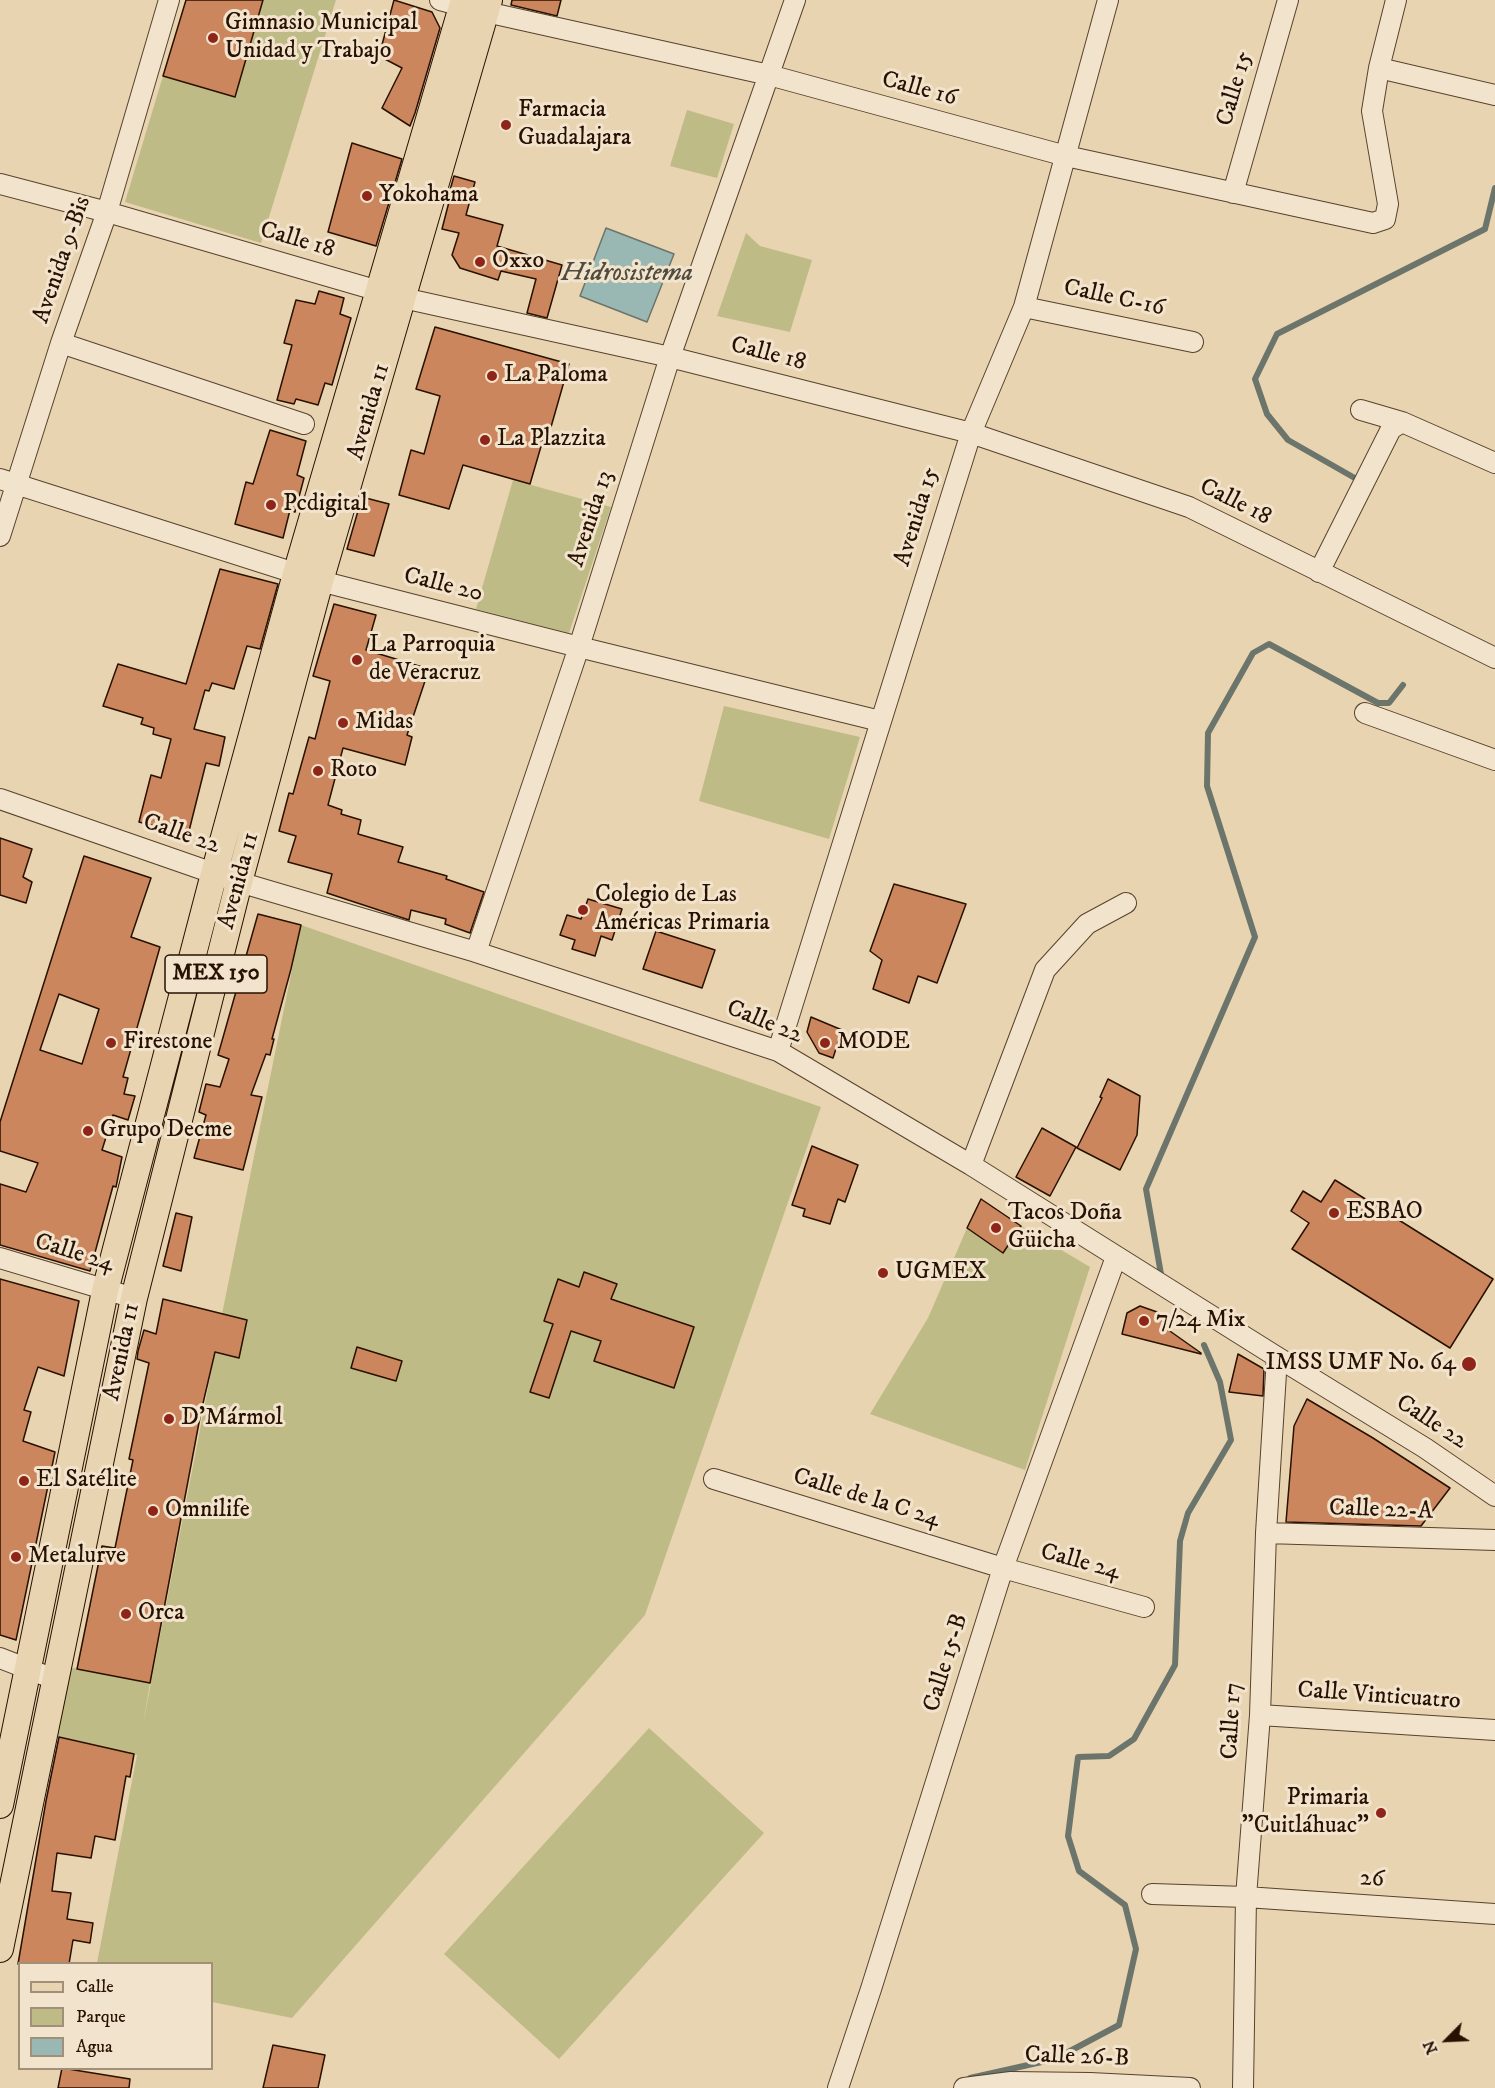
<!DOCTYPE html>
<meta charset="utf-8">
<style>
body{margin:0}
#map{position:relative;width:1495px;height:2088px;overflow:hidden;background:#e9d4b1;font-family:"IM FELL DW Pica",serif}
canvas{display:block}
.legend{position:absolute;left:18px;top:1962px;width:195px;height:108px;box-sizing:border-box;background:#f1e3cc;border:2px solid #a18f7a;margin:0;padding:8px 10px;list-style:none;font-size:18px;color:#281100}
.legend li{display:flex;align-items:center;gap:12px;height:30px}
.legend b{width:30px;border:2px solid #a18f7a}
.north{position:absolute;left:1417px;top:2010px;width:60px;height:60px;-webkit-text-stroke:4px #f1e3cc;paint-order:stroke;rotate:246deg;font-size:16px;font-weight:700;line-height:24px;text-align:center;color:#281100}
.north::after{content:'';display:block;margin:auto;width:21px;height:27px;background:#281100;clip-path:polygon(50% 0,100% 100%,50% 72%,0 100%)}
</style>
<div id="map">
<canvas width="1495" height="2088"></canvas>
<ul class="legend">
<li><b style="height:8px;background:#e9d4b1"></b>Calle</li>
<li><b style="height:16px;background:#bebb87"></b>Parque</li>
<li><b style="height:16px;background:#99b7b3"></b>Agua</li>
</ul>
<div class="north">N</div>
</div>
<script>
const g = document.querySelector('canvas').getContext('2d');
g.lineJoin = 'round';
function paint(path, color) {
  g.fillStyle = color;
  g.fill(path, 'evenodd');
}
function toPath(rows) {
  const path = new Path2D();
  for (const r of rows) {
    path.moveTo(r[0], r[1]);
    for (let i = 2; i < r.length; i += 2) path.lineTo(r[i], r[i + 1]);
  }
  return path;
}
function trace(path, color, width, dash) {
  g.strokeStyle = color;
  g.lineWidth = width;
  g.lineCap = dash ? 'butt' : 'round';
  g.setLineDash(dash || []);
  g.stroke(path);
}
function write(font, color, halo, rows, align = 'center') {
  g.font = font + ' "IM FELL DW Pica",serif';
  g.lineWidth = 6;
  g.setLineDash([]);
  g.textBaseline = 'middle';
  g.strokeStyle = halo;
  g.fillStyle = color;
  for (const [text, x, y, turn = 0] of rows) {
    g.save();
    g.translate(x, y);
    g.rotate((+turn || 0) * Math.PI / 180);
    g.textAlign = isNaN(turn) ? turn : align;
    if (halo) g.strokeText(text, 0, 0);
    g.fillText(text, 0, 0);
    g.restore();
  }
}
paint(toPath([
 [263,0,336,0,261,243,125,202,163,76,235,97],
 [687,110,734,124,717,178,670,166],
 [746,233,760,246,812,260,790,332,717,316],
 [513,480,611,507,569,633,476,609],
 [724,706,860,737,829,839,699,801],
 [301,925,821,1107,645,1615,292,2018,212,2002,212,1964,97,1963,137,1755,56,1736,69,1667,150,1683,143,1724,215,1352,239,1358,247,1321,222,1314],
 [1021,1226,1090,1267,1025,1470,870,1414,928,1318,967,1228,1003,1253],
 [649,1728,764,1833,559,2059,444,1954]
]), '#bebb87');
const water = toPath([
 [606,228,674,254,647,322,580,296,606,228]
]);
paint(water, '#99b7b3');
trace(water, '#6c756b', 1.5);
trace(toPath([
 [1360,481,1288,440,1267,414,1255,379,1277,334,1485,229,1495,188],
 [1161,1274,1146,1189,1255,937,1207,786,1208,733,1253,653,1269,644,1378,703,1389,703,1403,685],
 [970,2078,1055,2059,1119,2025,1136,1949,1125,1905,1079,1871,1068,1836,1078,1757,1109,1756,1134,1739,1175,1665,1180,1541,1188,1513,1231,1440,1220,1382,1204,1345]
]), '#6c756b', 6);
const building = toPath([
 [186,0,263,0,235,97,163,76,186,0],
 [394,0,432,12,440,28,415,113,410,126,382,108,402,68,379,56,394,0],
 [512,0,561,0,557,16,511,5,512,0],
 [352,143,402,159,376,246,328,232,352,143],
 [454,176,475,182,466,215,503,225,497,246,562,265,547,318,527,313,536,279,501,271,498,280,460,268,452,255,459,233,442,229,450,198,448,197,454,176],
 [319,291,344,298,340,314,351,318,332,385,325,383,318,405,296,399,294,404,277,400,292,345,284,343,296,300,315,304,319,291],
 [435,327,569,364,551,427,547,426,530,484,463,465,449,509,399,495,411,450,424,454,440,396,416,389,435,327],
 [270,430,306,441,297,475,304,478,295,512,290,510,283,538,235,524,246,482,253,484,270,430],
 [362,497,389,504,374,556,347,549,362,497],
 [220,569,278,584,260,649,247,646,234,689,212,683,209,691,205,690,194,729,225,737,219,766,206,763,188,835,139,822,151,775,161,778,171,739,153,734,154,728,141,724,143,718,103,706,118,664,186,684,220,569],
 [334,604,376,615,366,650,429,669,407,735,412,737,405,765,343,748,328,805,342,810,341,814,361,820,358,834,403,847,398,862,447,876,446,879,484,892,470,933,445,924,446,919,411,910,409,920,327,893,332,874,288,862,296,836,279,831,289,793,293,794,309,737,315,739,330,681,313,676,334,604],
 [0,838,32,849,23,877,32,882,26,903,0,895,0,838],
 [84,856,151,878,131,937,160,947,123,1077,128,1078,124,1094,135,1096,128,1120,113,1115,102,1150,122,1157,116,1187,113,1186,90,1271,0,1245,0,1184,26,1192,38,1163,0,1151,0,1122,84,856],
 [59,994,99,1009,82,1064,40,1050,59,994],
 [894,884,966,904,937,983,918,976,909,1003,873,989,882,960,870,951,894,884],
 [588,899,622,909,612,940,601,936,595,956,572,949,575,940,560,935,567,915,581,919,588,899],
 [258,914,301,925,291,969,272,1039,274,1039,270,1055,266,1054,251,1095,262,1097,243,1170,194,1158,206,1115,199,1112,206,1084,220,1087,229,1059,218,1055,258,914],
 [656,931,715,950,702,988,643,969,656,931],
 [811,1017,842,1030,833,1058,819,1053,807,1032,811,1017],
 [1108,1079,1140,1096,1137,1135,1120,1170,1077,1148,1102,1098,1100,1097,1108,1079],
 [1042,1128,1076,1147,1050,1196,1016,1177,1042,1128],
 [812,1146,858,1165,845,1202,838,1199,830,1224,803,1216,805,1209,792,1205,812,1146],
 [1335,1180,1493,1279,1450,1348,1292,1249,1309,1223,1291,1211,1303,1191,1321,1202,1335,1180],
 [981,1199,1021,1226,1003,1253,967,1228,981,1199],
 [176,1213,192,1217,181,1271,163,1266,176,1213],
 [584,1272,617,1284,611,1299,694,1327,674,1388,594,1361,601,1341,571,1331,549,1398,530,1392,553,1324,544,1321,558,1279,579,1287,584,1272],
 [0,1279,79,1301,64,1376,38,1367,24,1410,31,1412,23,1441,55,1452,16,1640,0,1635,0,1279],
 [163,1299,247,1320,239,1358,215,1352,201,1412,150,1683,77,1669,102,1546,115,1548,133,1460,129,1459,149,1363,137,1359,138,1351,144,1330,156,1334,163,1299],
 [1140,1306,1157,1312,1167,1329,1201,1353,1201,1354,1122,1334,1127,1313,1140,1306],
 [357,1347,402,1361,396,1381,351,1368,357,1347],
 [1238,1354,1264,1369,1263,1396,1229,1392,1238,1354],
 [1307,1399,1373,1438,1450,1488,1421,1526,1286,1522,1294,1426,1307,1399],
 [59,1737,134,1754,130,1777,126,1776,115,1840,95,1836,91,1858,57,1853,52,1891,71,1893,67,1919,93,1923,90,1943,73,1940,69,1964,18,1964,46,1801,59,1737],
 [273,2045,325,2055,318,2088,263,2088,273,2045],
 [62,2068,130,2079,129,2088,58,2088,62,2068]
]);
paint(building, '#cc865e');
trace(building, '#281100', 1.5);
const minor = toPath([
 [440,0,486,12,769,75,1066,156,1373,223,1385,219,1388,204,1372,111,1379,68,1396,0],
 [1379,68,1495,95],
 [0,184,107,212,403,298,670,357,971,433,1189,507,1495,658],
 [1233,193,1288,0],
 [1024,307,1193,342],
 [61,343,304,424],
 [1361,410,1402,422,1495,463],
 [0,479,320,581,579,647,880,721],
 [0,536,61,343,107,212,169,0],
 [1319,572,1391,429,1402,422],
 [1365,713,1495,760],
 [0,799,239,882,476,952,778,1051,971,1165,1277,1357,1425,1448,1495,1496],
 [476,952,579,647,670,357,795,0],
 [778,1051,971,433,1024,307,1108,0],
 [971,1165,1045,970,1087,924,1126,903],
 [0,1258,134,1298],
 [714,1479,1003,1568,1144,1607],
 [1266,1533,1495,1540],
 [0,1658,54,1679],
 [1260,1715,1495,1730],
 [1152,1894,1246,1897,1495,1914],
 [838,2088,871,1989,1003,1568,1116,1257],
 [964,2088,1011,2082,1090,2083,1190,2088],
 [1243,2088,1246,1897,1260,1715,1266,1533,1277,1357]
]);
const major = toPath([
 [0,1805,105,1291,214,874,296,574,464,0],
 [0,1949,134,1298,239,882,320,581,489,0]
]);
trace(minor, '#58422c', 22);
trace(major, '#281100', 28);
trace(minor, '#f1e3cc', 20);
trace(major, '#e9d4b1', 26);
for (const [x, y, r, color] of [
 [213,38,6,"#8f2418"],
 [506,125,6,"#8f2418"],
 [367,196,6,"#8f2418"],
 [480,262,6,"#8f2418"],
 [492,376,6,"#8f2418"],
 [485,440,6,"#8f2418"],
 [271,505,6,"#8f2418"],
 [357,660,6,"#8f2418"],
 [343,723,6,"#8f2418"],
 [318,771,6,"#8f2418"],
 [583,910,6,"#8f2418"],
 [111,1043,6,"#8f2418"],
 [825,1043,6,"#8f2418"],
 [88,1131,6,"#8f2418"],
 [1334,1213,6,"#8f2418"],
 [996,1228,6,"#8f2418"],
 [883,1273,6,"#8f2418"],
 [1144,1321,6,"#8f2418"],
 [1469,1364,8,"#8f2418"],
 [169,1419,6,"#8f2418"],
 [24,1481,6,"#8f2418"],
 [153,1511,6,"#8f2418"],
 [16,1557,6,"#8f2418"],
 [126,1614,6,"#8f2418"],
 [1381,1813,6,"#8f2418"]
]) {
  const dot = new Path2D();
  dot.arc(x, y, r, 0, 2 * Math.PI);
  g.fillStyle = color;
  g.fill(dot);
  trace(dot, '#f1e3cc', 2);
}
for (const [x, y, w] of [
 [216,974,102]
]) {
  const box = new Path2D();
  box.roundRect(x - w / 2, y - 19, w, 38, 4.5);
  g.fillStyle = '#f1e3cc';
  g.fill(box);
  trace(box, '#281100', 1.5);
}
write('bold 22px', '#281100', null, [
 ["MEX 150",216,974]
]);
write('24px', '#281100', '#f1e3cc', [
 ["Gimnasio Municipal",225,24],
 ["Unidad y Trabajo",225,52],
 ["Farmacia",518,111],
 ["Guadalajara",518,139],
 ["Yokohama",379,196],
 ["Oxxo",492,262],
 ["La Paloma",504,376],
 ["La Plazzita",497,440],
 ["Pcdigital",283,505],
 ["La Parroquia",369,646],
 ["de Veracruz",369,674],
 ["Midas",355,723],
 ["Roto",330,771],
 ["Colegio de Las",595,896],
 ["Américas Primaria",595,924],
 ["Firestone",123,1043],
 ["MODE",837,1043],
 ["Grupo Decme",100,1131],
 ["ESBAO",1346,1213],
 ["Tacos Doña",1008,1214],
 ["Güicha",1008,1242],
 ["UGMEX",895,1273],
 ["7/24 Mix",1156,1321],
 ["IMSS UMF No. 64",1456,1364,"right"],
 ["D'Mármol",181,1419],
 ["El Satélite",36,1481],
 ["Omnilife",165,1511],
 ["Metalurve",28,1557],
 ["Orca",138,1614],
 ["Primaria",1369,1799,"right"],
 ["\"Cuitláhuac\"",1369,1827,"right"]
], 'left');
write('24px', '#281100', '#f1e3cc', [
 ["Calle 15",1236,89,-74],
 ["Calle 16",919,90,15],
 ["Calle 18",297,241,16],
 ["Avenida 9-Bis",63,260,-71],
 ["Calle C-16",1114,299,12],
 ["Calle 18",768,355,14],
 ["Avenida 11",370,412,-74],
 ["Calle 18",1235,503,26],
 ["Avenida 15",918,517,-73],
 ["Avenida 13",592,519,-72],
 ["Calle 20",443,586,14],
 ["Calle 22",181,835,19],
 ["Avenida 11",240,881,-75],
 ["Calle 22",764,1023,22],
 ["Calle 24",74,1254,17],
 ["Avenida 11",123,1352,-78],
 ["Calle 22",1431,1423,33],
 ["Calle de la C 24",866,1499,17],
 ["Calle 22-A",1381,1511,2],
 ["Calle 24",1080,1563,15],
 ["Calle 15-B",947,1663,-73],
 ["Calle Vinticuatro",1379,1697,4],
 ["Calle 17",1233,1721,-87],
 ["26",1372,1880,4],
 ["Calle 26-B",1077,2058,2]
]);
write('italic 26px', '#504b3f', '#f1e3cc', [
 ["Hidrosistema",627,275]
]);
</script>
